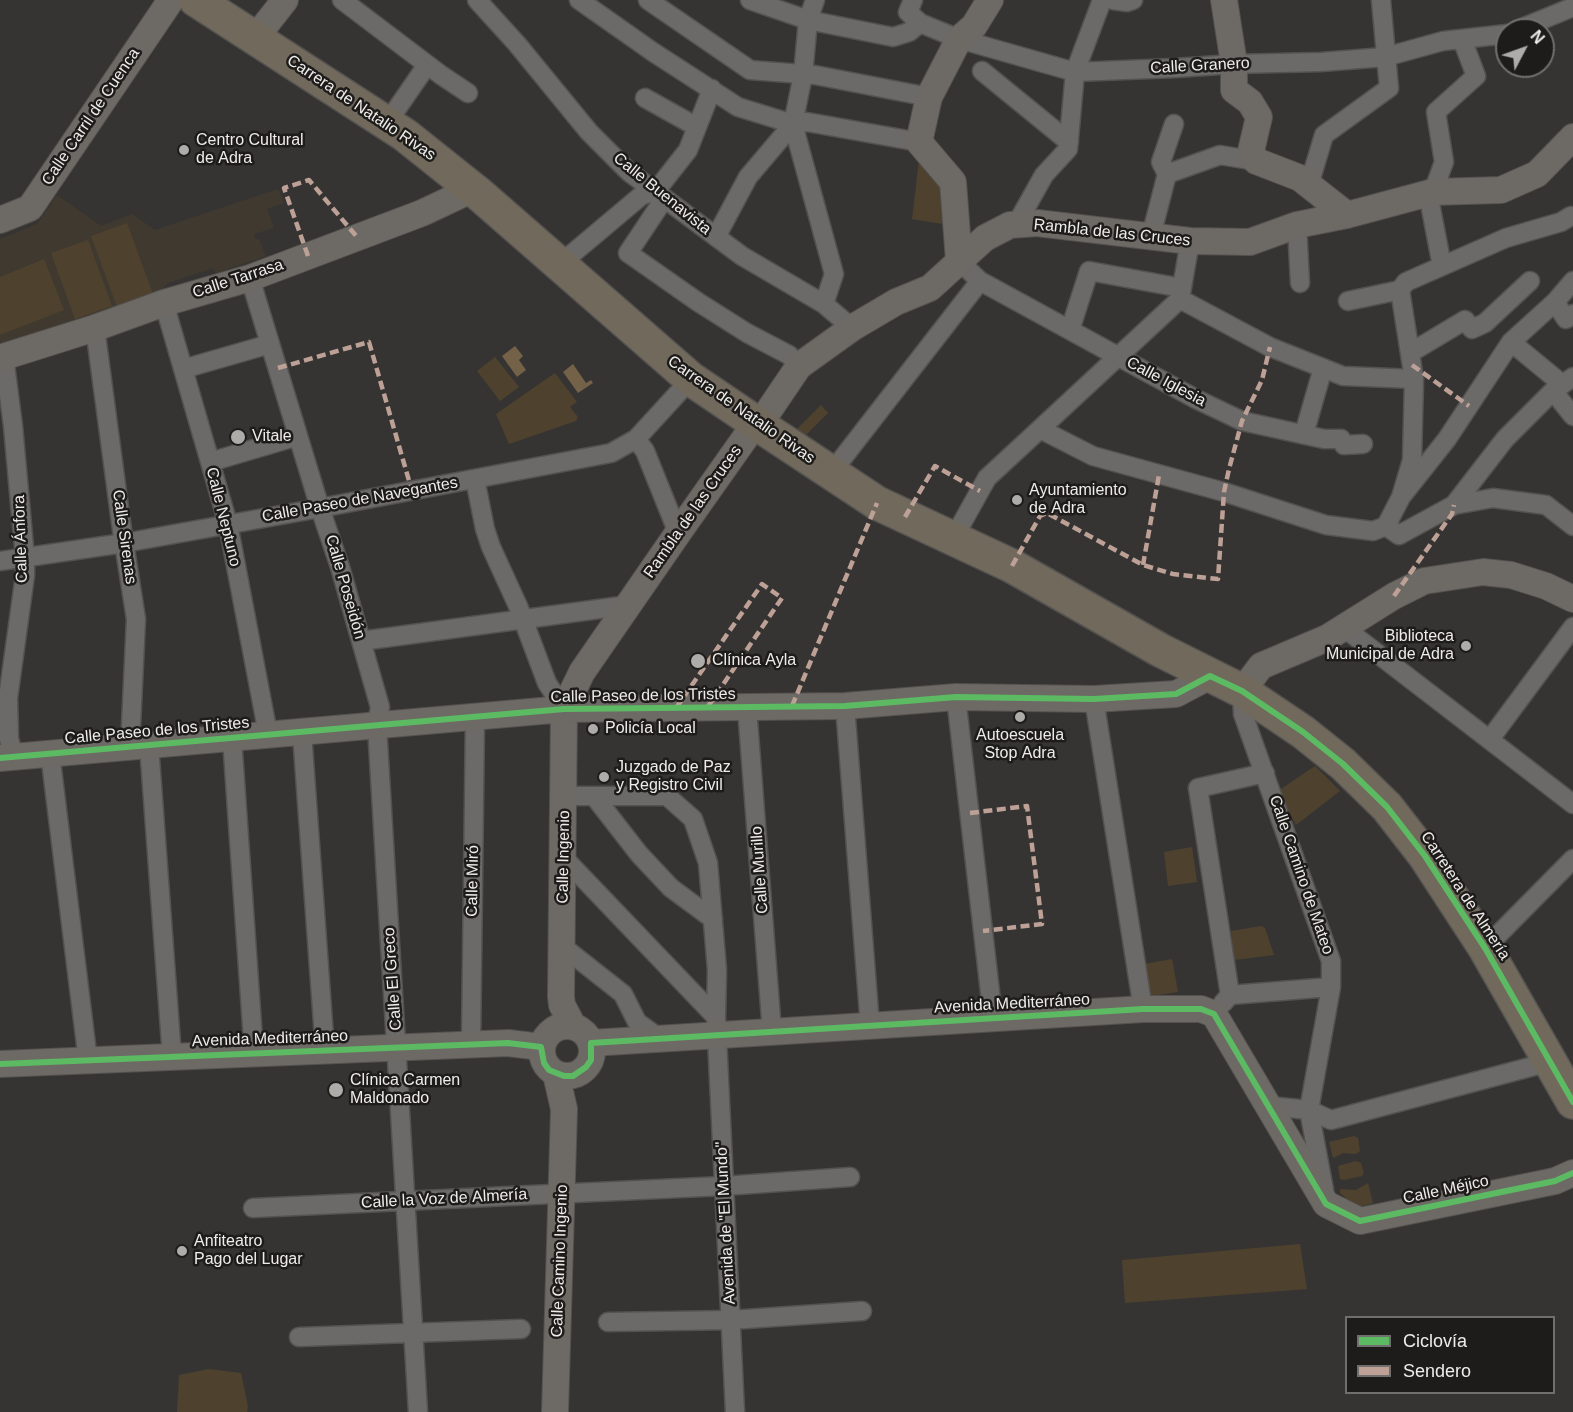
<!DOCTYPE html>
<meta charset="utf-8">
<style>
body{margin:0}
#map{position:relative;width:1573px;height:1412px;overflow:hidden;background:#363432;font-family:Arial,sans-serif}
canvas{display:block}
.legend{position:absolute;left:1345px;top:1316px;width:210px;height:78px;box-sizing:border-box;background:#1e1c1a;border:2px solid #716f6d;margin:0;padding:8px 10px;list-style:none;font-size:18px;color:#eeece9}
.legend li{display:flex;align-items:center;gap:12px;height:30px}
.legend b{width:30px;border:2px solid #716f6d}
.north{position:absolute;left:1495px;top:18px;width:60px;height:60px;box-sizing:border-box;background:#1e1c1a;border:2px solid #716f6d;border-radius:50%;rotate:49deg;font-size:16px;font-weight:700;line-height:24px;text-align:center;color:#eeece9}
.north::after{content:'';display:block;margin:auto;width:21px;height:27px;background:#aeaca9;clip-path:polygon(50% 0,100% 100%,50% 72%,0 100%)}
</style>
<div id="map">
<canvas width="1573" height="1412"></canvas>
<ul class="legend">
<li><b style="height:8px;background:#5cba63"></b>Ciclovía</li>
<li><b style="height:8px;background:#bda197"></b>Sendero</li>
</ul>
<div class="north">N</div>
</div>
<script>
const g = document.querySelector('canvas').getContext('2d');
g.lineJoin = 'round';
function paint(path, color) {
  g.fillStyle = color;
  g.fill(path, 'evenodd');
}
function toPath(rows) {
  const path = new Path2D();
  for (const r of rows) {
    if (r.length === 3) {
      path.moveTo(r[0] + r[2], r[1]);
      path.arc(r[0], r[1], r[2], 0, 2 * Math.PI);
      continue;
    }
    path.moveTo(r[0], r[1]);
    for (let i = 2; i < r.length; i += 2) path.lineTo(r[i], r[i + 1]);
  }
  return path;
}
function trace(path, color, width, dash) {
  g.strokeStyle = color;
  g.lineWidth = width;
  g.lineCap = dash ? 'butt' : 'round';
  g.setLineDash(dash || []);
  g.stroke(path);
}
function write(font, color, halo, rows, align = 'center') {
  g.font = font + ' Arial,sans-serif';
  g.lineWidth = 5;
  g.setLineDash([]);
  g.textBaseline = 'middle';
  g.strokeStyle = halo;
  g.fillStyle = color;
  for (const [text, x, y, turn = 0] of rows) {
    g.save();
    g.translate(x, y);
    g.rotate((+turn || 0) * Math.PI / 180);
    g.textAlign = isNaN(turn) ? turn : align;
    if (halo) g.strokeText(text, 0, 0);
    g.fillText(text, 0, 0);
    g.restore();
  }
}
paint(toPath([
 [278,189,284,203,267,209,274,228,254,234,256,240,259,239,266,256,216,273,213,268,166,284,162,293,0,349,0,239,37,224,57,195,101,226,132,214,155,230]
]), '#403930');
paint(toPath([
 [919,160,922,160,946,196,942,224,912,219],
 [127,223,153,294,117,307,91,236],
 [88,240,112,306,75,319,51,253],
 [44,259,64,310,0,335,0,277],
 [495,357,519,387,500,401,477,371],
 [555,373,577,402,570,407,578,417,576,421,509,444,496,414],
 [821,405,828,413,806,435,797,429],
 [1315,766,1340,791,1296,825,1278,791],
 [1192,847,1197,882,1168,886,1164,852],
 [1261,926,1265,928,1274,955,1234,960,1231,931],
 [1172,959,1178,992,1150,996,1144,964],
 [1354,1136,1358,1138,1360,1151,1356,1154,1343,1153,1333,1158,1329,1142],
 [1356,1161,1361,1163,1364,1173,1362,1176,1344,1180,1340,1179,1338,1166],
 [1368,1183,1373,1203,1362,1206,1354,1205,1340,1193,1340,1189,1356,1190],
 [1300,1244,1307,1289,1125,1303,1122,1260],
 [209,1369,241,1373,248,1406,247,1412,177,1412,179,1375]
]), '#4e422f');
paint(toPath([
 [515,346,523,356,519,360,526,370,517,377,502,356],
 [573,364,586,383,591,380,593,383,578,393,563,372]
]), '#736148');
const street = toPath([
 [342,0,441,75,468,93],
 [477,0,517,44,589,132,629,172,742,256,824,304,852,328],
 [579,0,653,52,738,107,793,124,807,122,919,142],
 [648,0,750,70,815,75,929,97],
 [750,0,808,20,893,37,909,32,920,23,959,39,1075,72,1175,68,1234,64,1321,62,1385,57,1443,41,1507,34],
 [815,0,808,20,803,75,793,124,834,274,824,304],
 [913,0,908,12,920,23],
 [1113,0,1127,2,1133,0],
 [1517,30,1573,7],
 [982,71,1069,142],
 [645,98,697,127],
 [387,123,427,65],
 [1167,174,1161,162,1174,124],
 [1309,185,1324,135,1389,88,1381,0],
 [1433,192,1444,162,1436,112,1476,76,1462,39],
 [1428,193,1442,266],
 [664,199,628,253,698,302,747,333,789,355,799,366],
 [1016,225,1044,175,1068,149,1075,72,1102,0],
 [1297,225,1300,283],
 [1151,236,1167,174,1220,155,1256,161],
 [716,237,748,177,793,124],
 [959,261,980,281,1196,399,1242,421,1324,439,1341,439,1344,445,1363,444],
 [560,264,642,195,655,192,688,150,712,89],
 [250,278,320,508,340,567,380,707,377,726,418,1412],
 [1180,299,1270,347,1343,376,1414,379],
 [1348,301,1400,290,1406,282,1506,238,1561,222,1571,216],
 [1555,302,1566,319,1573,314],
 [164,303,228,524,268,734],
 [95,328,122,530,136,619,130,747],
 [1070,330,1089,271,1182,288],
 [1511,342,1562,384],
 [1410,353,1465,320,1472,329,1485,323,1530,281],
 [4,357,13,426,25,558,25,575,8,698,9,739,14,757],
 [183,369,270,344],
 [1553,391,1573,416],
 [1040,429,1180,299,1190,241],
 [1304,434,1323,368],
 [636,439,645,451,678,533],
 [210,462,298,436],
 [831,473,980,281],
 [475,479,485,529,491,547,518,606,547,683,564,709],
 [1401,497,1447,439,1511,342,1555,302,1573,281],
 [1454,505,1505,439,1553,391,1573,377],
 [1386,526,1401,497,1412,460,1414,379,1400,290],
 [1386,526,1399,535,1454,505,1493,498,1546,505,1573,526],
 [953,539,987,478,1040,429,1093,456,1224,492,1326,525,1373,531,1386,526],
 [0,561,124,543,320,508,611,453,636,439,691,379],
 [1343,627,1573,804],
 [361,641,629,605],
 [1242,691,1243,714,1331,961,1331,987,1309,1110,1324,1190],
 [956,697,993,1018],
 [1094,699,1143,1009],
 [845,706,870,1026],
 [747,708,772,1032],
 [302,733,325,1051],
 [232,738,254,1054],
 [1490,739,1573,627],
 [149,745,172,1057],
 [50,753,88,1061],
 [565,796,667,796,693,819,708,863,717,970,716,1017,735,1412],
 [594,796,639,854,671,888,713,919],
 [563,857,716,1017],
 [562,946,623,994,637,1022,659,1038],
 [1485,948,1573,859],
 [1230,995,1198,788,1265,773],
 [1223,1003,1230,995,1331,987],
 [471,1045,475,717],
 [1269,1106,1309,1110,1331,1120,1549,1062],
 [253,1208,724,1186,850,1177],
 [608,1322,731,1320,862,1311],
 [299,1337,521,1329]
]);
const secondary = toPath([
 [1224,0,1234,64,1234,90,1250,102,1259,117,1251,151,1256,161,1300,178,1347,215],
 [256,37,285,0],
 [0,220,30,208,171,0],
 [959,261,953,182,919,142,929,97,959,39,974,26,990,0],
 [0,358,95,328,164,303,250,278,422,213,473,189],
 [1242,691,1261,666,1327,638,1394,596,1424,581,1483,572,1511,575,1546,586,1573,599],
 [0,758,564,709,845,706,956,697,1094,699,1176,694,1210,676],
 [567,1051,25],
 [573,1026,562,1005,561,997,564,709,582,672,678,533,750,431,759,425,799,366,852,328,896,302,930,288,985,238,1010,225,1037,223,1190,241,1250,242,1297,225,1347,215,1433,192,1501,190,1537,174,1573,137],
 [591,1043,1143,1009,1201,1009,1214,1014,1326,1204,1360,1221,1555,1181,1573,1173],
 [0,1064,508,1043,541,1047],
 [555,1412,564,1109,556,1074]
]);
const highway = toPath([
 [196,0,405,135,479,194,691,379,759,425,877,503,1012,566,1160,650,1242,691,1303,732,1343,764,1387,807,1425,856,1485,948,1573,1102]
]);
trace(street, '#545250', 21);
trace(secondary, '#545250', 28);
trace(highway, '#545250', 36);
trace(street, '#6c6a68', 18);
trace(secondary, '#6d6a65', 26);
trace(highway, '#716a5c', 33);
trace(toPath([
 [308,256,284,188,309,180,357,237],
 [1412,365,1469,406],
 [278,368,369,342,412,491],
 [905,517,935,466,980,491],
 [1143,565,1159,475],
 [1012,566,1040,516,1047,513,1143,565,1173,574,1218,579,1224,492,1229,469,1242,421,1262,380,1270,347],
 [1394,596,1452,514,1454,505],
 [792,706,877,503],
 [676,708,762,584,782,598,707,708],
 [970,813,1027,806,1042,924,983,931]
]), '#bda197', 4.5, [9, 4.5]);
trace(toPath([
 [0,758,564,709,845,706,956,697,1094,699,1176,694,1210,676,1242,691,1303,732,1343,764,1387,807,1425,856,1485,948,1573,1102],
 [0,1064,508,1043,541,1047,544,1063,549,1070,564,1076,573,1076,586,1067,591,1060,591,1043,1143,1009,1201,1009,1214,1014,1326,1204,1360,1221,1555,1181,1573,1173]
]), '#5cba63', 6);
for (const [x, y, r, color] of [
 [184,150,6,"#aeaca9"],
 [238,437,8,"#aeaca9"],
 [1017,500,6,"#aeaca9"],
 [1466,646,6,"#aeaca9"],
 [698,661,8,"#aeaca9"],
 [1020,717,6,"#aeaca9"],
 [593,729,6,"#aeaca9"],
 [604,777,6,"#aeaca9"],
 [336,1090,8,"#aeaca9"],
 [182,1251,6,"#aeaca9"]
]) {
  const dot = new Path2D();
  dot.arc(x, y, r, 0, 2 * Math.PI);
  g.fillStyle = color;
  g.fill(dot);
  trace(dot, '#1e1c1a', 2);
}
write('16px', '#eeece9', '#1e1c1a', [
 ["Calle Granero",1200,66,-3],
 ["Carrera de Natalio Rivas",361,108,34],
 ["Calle Carril de Cuenca",91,117,-56],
 ["Calle Buenavista",662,194,39],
 ["Rambla de las Cruces",1112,233,6],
 ["Calle Tarrasa",238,279,-18],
 ["Calle Iglesia",1166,382,28],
 ["Carrera de Natalio Rivas",741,410,35],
 ["Calle Paseo de Navegantes",360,500,-10],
 ["Rambla de las Cruces",693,512,-55],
 ["Calle Neptuno",223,517,76],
 ["Calle Sirenas",124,537,82],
 ["Calle Ánfora",21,539,-92],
 ["Calle Poseidón",345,587,74],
 ["Calle Paseo de los Tristes",643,696,-1],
 ["Calle Paseo de los Tristes",157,731,-5],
 ["Calle Ingenio",564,857,-89],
 ["Calle Murillo",760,870,-94],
 ["Calle Camino de Mateo",1301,875,71],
 ["Calle Miró",473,881,-89],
 ["Carretera de Almería",1465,896,57],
 ["Calle El Greco",393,979,-94],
 ["Avenida Mediterráneo",1012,1004,-3],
 ["Avenida Mediterráneo",270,1039,-2],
 ["Calle Méjico",1446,1190,-12],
 ["Calle la Voz de Almería",444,1199,-3],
 ["Avenida de \"El Mundo\"",726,1223,-93],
 ["Calle Camino Ingenio",560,1261,-88]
]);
write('16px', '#eeece9', '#1e1c1a', [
 ["Centro Cultural",196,141],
 ["de Adra",196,159],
 ["Vitale",252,437],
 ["Ayuntamiento",1029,491],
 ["de Adra",1029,509],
 ["Biblioteca",1454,637,"right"],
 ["Municipal de Adra",1454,655,"right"],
 ["Clínica Ayla",712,661],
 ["Policía Local",605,729],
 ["Autoescuela",1020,736,"center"],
 ["Stop Adra",1020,754,"center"],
 ["Juzgado de Paz",616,768],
 ["y Registro Civil",616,786],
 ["Clínica Carmen",350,1081],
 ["Maldonado",350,1099],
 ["Anfiteatro",194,1242],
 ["Pago del Lugar",194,1260]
], 'left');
</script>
